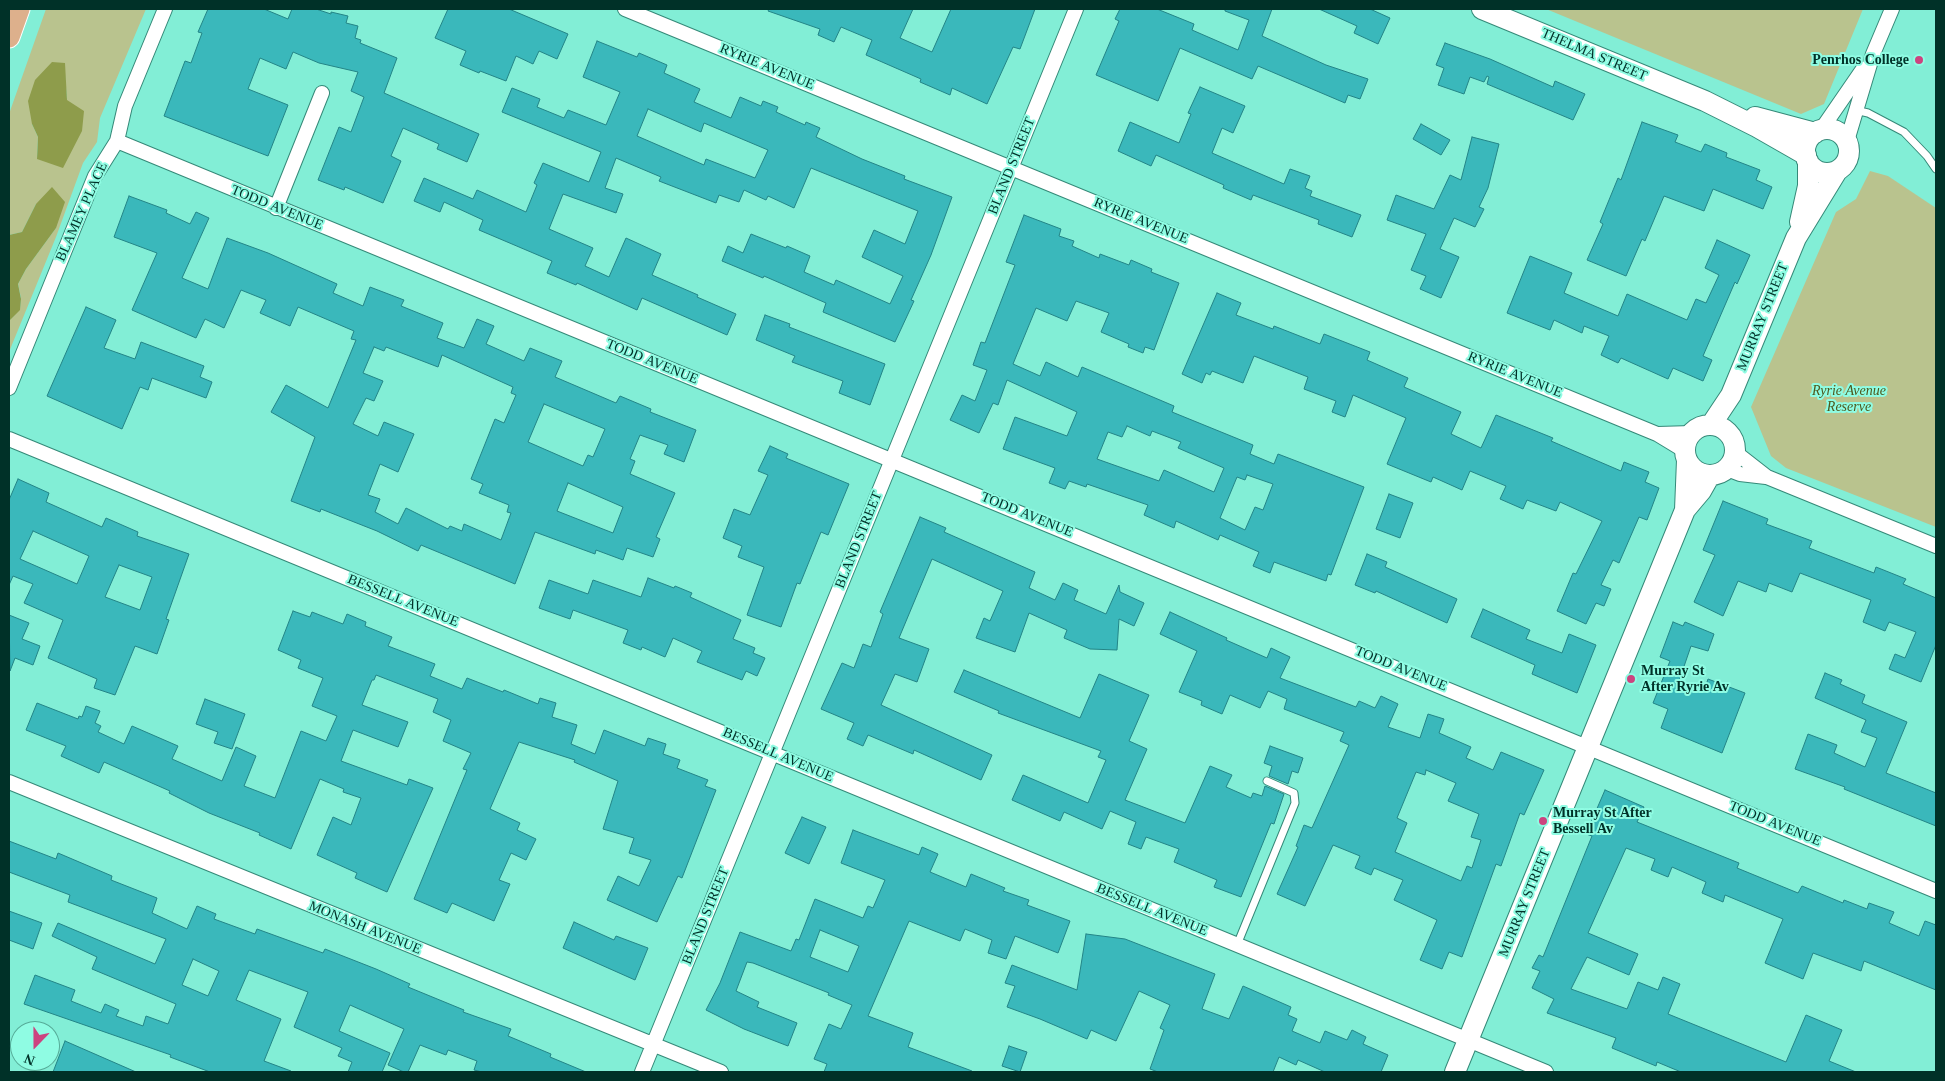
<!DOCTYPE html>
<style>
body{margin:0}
#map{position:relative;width:1945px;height:1081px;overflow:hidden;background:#82eed6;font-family:Georgia,serif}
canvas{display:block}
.frame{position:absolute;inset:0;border:10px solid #003128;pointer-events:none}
.north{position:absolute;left:10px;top:1021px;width:50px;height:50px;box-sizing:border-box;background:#8ffce3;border:1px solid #56ab98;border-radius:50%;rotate:202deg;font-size:14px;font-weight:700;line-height:20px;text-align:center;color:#003128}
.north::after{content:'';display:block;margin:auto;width:18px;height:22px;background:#cc437f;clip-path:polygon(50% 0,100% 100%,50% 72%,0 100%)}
</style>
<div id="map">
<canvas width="1945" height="1081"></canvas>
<div class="frame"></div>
<div class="north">N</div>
</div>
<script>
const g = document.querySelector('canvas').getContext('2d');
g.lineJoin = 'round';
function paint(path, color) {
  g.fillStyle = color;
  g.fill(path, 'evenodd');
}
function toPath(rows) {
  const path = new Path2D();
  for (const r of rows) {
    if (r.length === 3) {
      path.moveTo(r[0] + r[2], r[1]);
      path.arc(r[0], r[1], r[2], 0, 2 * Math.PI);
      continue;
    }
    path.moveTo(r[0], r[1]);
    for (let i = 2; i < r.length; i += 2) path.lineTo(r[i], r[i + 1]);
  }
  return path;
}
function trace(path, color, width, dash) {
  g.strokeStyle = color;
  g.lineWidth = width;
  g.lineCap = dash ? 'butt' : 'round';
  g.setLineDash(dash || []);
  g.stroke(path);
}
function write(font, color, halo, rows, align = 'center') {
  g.font = font + ' Georgia,serif';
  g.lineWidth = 4;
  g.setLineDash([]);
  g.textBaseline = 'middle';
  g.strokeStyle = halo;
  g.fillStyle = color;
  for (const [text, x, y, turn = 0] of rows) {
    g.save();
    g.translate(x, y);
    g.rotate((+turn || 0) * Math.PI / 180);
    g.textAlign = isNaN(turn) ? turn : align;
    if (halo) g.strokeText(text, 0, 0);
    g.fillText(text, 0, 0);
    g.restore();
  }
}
paint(toPath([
 [46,9,146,9,100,118,97,142,83,163,56,237,9,352,9,321,20,309,21,298,18,284,26,269,56,228,36,204,22,232,9,235,9,114],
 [64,63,67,100,37,159,38,137,32,124],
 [1546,9,1863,9,1824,104,1801,114],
 [1870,171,1888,176,1936,208,1936,527,1786,468,1771,456,1751,407,1836,212,1856,199]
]), '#b9c38e');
paint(toPath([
 [52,62,65,63,67,100,84,111,82,131,63,168,37,159,38,137,32,124,28,101,35,80],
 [52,187,65,202,56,228,26,269,18,284,21,299,20,310,9,321,9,235,22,232,36,204]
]), '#8e9c4b');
const building = toPath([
 [208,9,264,9,288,19,292,9,316,9,331,14,331,12,348,16,346,23,358,26,355,38,361,40,360,43,397,58,384,93,479,134,467,162,437,149,439,144,403,128,391,156,401,161,383,203,345,187,344,190,318,180,339,127,351,132,364,97,351,91,358,72,319,63,293,52,286,69,260,58,248,89,288,105,268,156,164,116,185,61,191,63,202,33,198,32,208,9],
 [448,9,509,9,568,34,557,59,539,51,533,64,516,56,506,81,480,71,479,73,460,65,466,51,435,38,448,9],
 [769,9,913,9,900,38,932,52,951,9,1035,9,1020,49,1013,47,987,104,952,88,950,95,920,82,921,79,866,55,872,40,841,27,834,42,818,35,820,29,768,11,769,9],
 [1120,9,1157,9,1194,24,1192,30,1238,50,1249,20,1225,11,1225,9,1272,9,1262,36,1326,65,1368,79,1360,99,1348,95,1345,103,1258,66,1252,79,1180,48,1158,101,1096,75,1119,21,1115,19,1120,9],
 [1319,9,1370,9,1390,18,1378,44,1354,33,1357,26,1319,9],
 [597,41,637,57,639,53,667,65,664,73,700,89,694,102,731,118,740,97,761,106,763,101,778,107,776,112,805,125,806,122,820,128,816,137,862,159,905,176,904,179,952,197,931,255,911,300,914,301,895,342,823,312,826,303,764,276,763,278,722,261,728,246,743,253,751,234,786,248,787,246,810,256,804,272,834,285,836,280,890,304,903,276,862,257,874,230,905,244,918,211,811,168,794,208,768,196,766,200,744,190,739,202,719,195,716,203,659,181,661,177,616,158,605,188,623,194,616,213,563,194,549,229,593,248,585,266,609,277,626,238,661,254,652,275,698,295,697,297,736,314,727,335,642,298,637,310,577,283,576,285,547,273,552,261,479,230,483,220,444,202,440,212,414,201,424,178,473,199,477,190,526,212,537,185,534,183,543,163,589,182,601,152,502,112,512,88,540,99,537,107,564,118,568,110,606,125,620,92,583,77,597,41],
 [648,109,701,132,704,123,768,150,755,178,706,159,704,165,637,136,648,109],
 [1445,43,1490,59,1553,87,1555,81,1585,94,1573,120,1487,84,1489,77,1487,76,1484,82,1470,77,1464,94,1438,85,1444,68,1436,65,1445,43],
 [1200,87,1245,106,1233,133,1222,128,1212,153,1284,184,1290,169,1310,176,1305,188,1312,191,1310,196,1361,215,1352,237,1318,224,1319,220,1253,195,1251,200,1223,188,1224,185,1156,155,1151,166,1118,151,1130,122,1179,143,1191,114,1188,113,1200,87],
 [1642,122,1678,135,1675,142,1701,152,1705,144,1727,153,1726,157,1760,170,1756,180,1772,187,1763,209,1713,189,1704,211,1664,196,1645,241,1642,239,1626,276,1587,260,1603,224,1600,222,1618,178,1621,180,1642,122],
 [1421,124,1450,140,1441,155,1413,139,1421,124],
 [1472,137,1499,144,1488,188,1479,207,1484,209,1475,227,1454,218,1440,249,1459,257,1441,298,1420,289,1426,276,1411,270,1426,234,1387,220,1396,195,1434,209,1450,175,1461,180,1472,137],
 [129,196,167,210,166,213,190,224,196,212,209,218,182,278,208,289,227,238,268,253,337,284,333,293,363,306,370,287,404,300,401,306,443,323,437,338,464,348,477,319,494,326,486,344,524,361,530,348,562,361,555,377,616,403,620,396,651,409,650,412,696,430,684,462,664,454,668,445,640,435,630,459,635,461,630,474,675,493,656,537,660,539,653,557,627,548,623,560,596,550,595,554,535,532,515,584,421,545,418,551,377,531,321,509,320,512,291,501,315,437,271,412,286,385,328,408,356,340,351,339,354,331,298,307,290,326,260,313,266,300,241,290,224,328,205,319,196,338,132,310,157,253,114,237,129,196],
 [374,347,384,351,386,347,438,367,442,355,513,387,511,393,516,395,504,423,495,419,471,479,483,484,479,493,509,505,507,512,511,513,501,540,464,524,462,531,450,526,448,529,406,508,398,524,375,512,380,499,368,495,380,464,398,472,414,434,384,422,378,436,353,424,366,398,374,401,383,381,363,373,374,347],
 [544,404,605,429,593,457,588,455,583,466,528,442,544,404],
 [568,483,623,507,613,533,557,511,568,483],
 [1024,215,1061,229,1059,236,1074,241,1072,246,1099,258,1100,254,1129,265,1131,260,1152,269,1151,272,1179,283,1154,350,1145,347,1143,353,1128,347,1129,344,1101,332,1109,313,1076,301,1067,321,1036,308,1013,364,1040,376,1046,362,1078,377,1082,367,1174,406,1172,412,1253,445,1250,454,1274,464,1278,454,1364,487,1331,575,1328,574,1326,581,1274,562,1270,573,1253,566,1259,552,1220,535,1218,540,1176,521,1174,528,1144,515,1148,505,1087,484,1086,487,1069,481,1065,489,1049,483,1055,468,1003,449,1015,417,1067,436,1077,412,1007,380,998,405,993,403,979,433,950,420,962,395,975,401,987,370,973,365,981,342,985,343,1015,265,1006,262,1024,215],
 [1127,426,1150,436,1152,431,1181,442,1178,448,1224,468,1214,492,1164,470,1159,481,1097,459,1108,432,1122,437,1127,426],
 [1247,475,1273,484,1263,510,1255,507,1245,530,1220,518,1237,477,1245,480,1247,475],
 [1717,240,1750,255,1737,284,1735,282,1703,356,1712,360,1703,381,1673,368,1668,379,1621,358,1618,363,1601,355,1609,336,1584,326,1582,333,1554,320,1550,330,1507,313,1530,256,1572,273,1564,293,1618,316,1627,294,1687,320,1696,299,1706,303,1719,275,1705,268,1717,240],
 [1217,293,1241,303,1236,315,1273,329,1274,326,1320,344,1324,334,1370,352,1367,360,1408,378,1404,387,1461,412,1451,434,1481,448,1496,415,1553,438,1551,441,1621,471,1624,462,1649,472,1645,482,1659,488,1647,520,1639,517,1619,563,1613,560,1601,585,1611,589,1604,606,1596,603,1586,624,1557,611,1573,573,1576,574,1602,521,1560,502,1556,511,1527,500,1523,509,1500,499,1506,486,1470,471,1462,490,1433,477,1431,482,1387,464,1406,418,1353,395,1345,417,1332,412,1336,401,1304,389,1308,377,1254,356,1243,383,1212,371,1210,375,1206,373,1202,383,1182,374,1217,293],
 [86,307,116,320,104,348,135,359,141,342,204,366,200,377,212,382,206,398,152,378,148,390,140,387,122,429,47,396,86,307],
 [765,315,790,324,789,327,885,364,870,405,839,393,843,381,792,362,795,356,756,340,765,315],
 [770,446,788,454,786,458,849,484,828,535,821,532,800,584,797,583,781,627,747,615,764,567,738,557,742,546,723,538,734,509,750,515,768,475,758,471,770,446],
 [18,479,49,493,46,502,102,527,106,518,138,532,137,536,189,554,166,619,169,620,157,654,135,646,115,695,94,688,97,679,48,658,63,620,24,603,33,584,13,576,9,585,9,500,18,479],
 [33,531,89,556,77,584,20,559,33,531],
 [119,565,152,577,140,610,105,597,119,565],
 [1389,494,1413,503,1400,538,1376,529,1389,494],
 [1723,501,1768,519,1766,524,1812,541,1809,548,1874,573,1876,567,1906,579,1903,584,1936,598,1936,645,1921,682,1889,669,1895,654,1905,658,1916,632,1889,622,1885,631,1863,622,1871,600,1800,573,1792,592,1769,583,1766,592,1738,581,1723,616,1694,602,1715,555,1703,550,1723,501],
 [920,517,946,528,944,532,1035,572,1029,588,1055,600,1063,583,1078,590,1074,600,1106,614,1119,585,1120,592,1144,603,1134,626,1119,619,1117,650,1090,649,1064,638,1067,630,1029,613,1015,652,976,638,984,618,990,621,1003,591,932,559,899,638,929,649,917,682,895,674,881,705,992,755,981,780,914,750,913,754,868,735,863,746,847,739,854,723,821,709,842,663,854,668,863,644,871,647,883,614,880,612,920,517],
 [1367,554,1387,562,1385,567,1457,599,1447,623,1376,591,1375,593,1355,585,1367,554],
 [648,578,674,588,675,586,692,593,690,597,741,620,733,639,755,648,753,653,765,658,757,676,746,671,742,680,697,662,702,651,673,638,665,657,642,647,641,650,623,643,628,630,573,610,570,619,539,608,549,580,588,594,593,580,641,597,648,578],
 [1483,609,1530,630,1526,639,1562,653,1569,634,1596,645,1577,693,1532,674,1535,665,1471,637,1483,609],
 [293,611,310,617,312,612,343,624,347,614,366,622,365,626,392,637,388,646,435,664,430,676,462,689,467,678,503,692,504,690,538,704,540,698,556,703,552,717,577,725,571,744,595,754,604,730,645,746,648,738,666,744,663,754,680,760,677,768,708,780,705,786,716,790,682,878,678,876,657,922,607,900,618,876,639,886,651,860,629,853,634,838,603,829,618,781,574,762,575,760,519,742,490,809,520,823,517,830,536,839,526,860,511,853,499,880,510,884,494,921,452,903,447,913,414,899,467,770,463,769,471,753,443,741,451,720,433,712,438,699,376,675,374,680,372,680,362,705,408,722,398,747,353,730,341,761,407,785,409,779,433,788,387,892,355,878,357,873,317,855,333,817,351,825,361,798,343,792,344,789,320,779,291,849,259,835,260,833,209,813,169,793,170,791,104,762,99,773,61,756,66,746,26,730,37,703,78,719,79,716,82,717,86,706,100,711,95,723,101,726,98,732,124,744,132,726,178,746,172,759,222,781,236,747,256,756,244,786,275,798,301,731,326,741,337,716,312,706,323,678,298,668,301,660,278,650,293,611],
 [1170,612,1227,638,1226,640,1267,658,1271,648,1290,657,1280,678,1356,707,1359,701,1375,708,1381,696,1398,704,1388,727,1420,738,1428,714,1444,719,1439,733,1471,747,1466,758,1493,770,1501,752,1544,770,1524,815,1520,813,1501,866,1496,864,1462,957,1449,952,1442,969,1420,960,1437,920,1394,900,1403,880,1374,868,1371,875,1355,868,1360,856,1333,845,1305,906,1277,894,1298,847,1296,846,1304,825,1312,828,1349,745,1340,741,1344,732,1284,709,1287,699,1268,691,1260,708,1230,695,1222,714,1201,705,1202,701,1179,692,1197,651,1160,634,1170,612],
 [1426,770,1456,783,1448,801,1479,814,1471,837,1481,840,1472,868,1467,866,1461,881,1395,852,1407,823,1397,818,1416,772,1425,775,1426,770],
 [9,615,29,623,22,639,40,646,33,665,15,658,10,671,9,615],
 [1673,622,1683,626,1685,622,1714,634,1708,651,1691,646,1679,681,1704,691,1708,679,1745,693,1722,753,1661,728,1668,709,1653,703,1670,661,1660,657,1673,622],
 [964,670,1080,718,1099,674,1149,695,1129,741,1147,749,1125,800,1185,823,1210,766,1232,775,1226,787,1251,798,1253,793,1262,796,1265,786,1284,794,1274,824,1271,823,1241,897,1214,887,1217,880,1174,862,1179,849,1146,837,1141,849,1128,844,1136,822,1110,811,1102,829,1064,812,1060,821,1012,800,1023,775,1088,803,1106,760,1098,757,1101,751,998,713,999,711,954,692,964,670],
 [1825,673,1842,680,1840,684,1865,695,1862,703,1907,722,1886,773,1936,793,1936,826,1844,789,1845,787,1795,769,1808,734,1837,745,1834,753,1865,767,1877,738,1861,732,1866,720,1815,698,1825,673],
 [205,699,245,714,232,749,214,743,218,732,196,724,205,699],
 [1270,746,1303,758,1298,773,1292,771,1288,784,1269,776,1272,766,1264,763,1270,746],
 [1605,790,1644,807,1637,822,1739,863,1737,868,1798,893,1802,886,1843,903,1844,900,1867,909,1869,903,1894,912,1889,923,1919,936,1925,921,1936,925,1936,990,1864,961,1861,971,1813,953,1803,979,1765,963,1783,919,1725,895,1723,902,1702,893,1706,882,1672,867,1668,877,1651,870,1655,859,1626,848,1588,933,1638,954,1629,975,1587,957,1571,989,1627,1009,1638,982,1658,990,1663,977,1680,984,1668,1014,1786,1062,1806,1015,1842,1030,1829,1061,1856,1072,1681,1072,1657,1062,1656,1066,1612,1048,1616,1038,1547,1013,1554,999,1532,988,1540,971,1532,968,1539,955,1543,957,1592,836,1586,834,1605,790],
 [802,817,826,827,809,864,785,853,802,817],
 [853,830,919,855,922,847,938,854,930,872,966,887,971,874,1005,888,1003,891,1029,900,1027,905,1070,921,1058,953,1015,936,1006,959,988,953,992,940,965,929,960,941,909,921,868,1016,913,1033,908,1047,972,1071,972,1072,824,1072,827,1064,814,1059,829,1024,841,1029,852,1005,828,995,829,993,753,963,747,962,736,991,759,1002,757,1007,797,1023,788,1046,744,1029,706,1010,720,983,740,932,791,951,796,939,799,940,815,899,863,918,868,906,873,908,885,880,841,863,853,830],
 [820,930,859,946,848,972,810,957,820,930],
 [9,841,56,859,58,853,112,876,111,880,157,898,152,913,187,929,197,906,216,914,214,919,255,934,257,929,323,953,325,949,376,969,410,984,408,987,464,1010,463,1012,511,1029,508,1036,551,1054,550,1057,586,1072,482,1072,474,1070,477,1061,448,1050,446,1055,420,1045,408,1072,404,1072,388,1065,404,1029,350,1005,339,1031,390,1053,382,1072,348,1072,352,1062,338,1056,342,1048,294,1027,308,992,249,970,236,1000,281,1019,264,1061,291,1071,291,1072,210,1072,170,1057,171,1055,24,1004,35,975,75,990,71,1001,101,1013,105,1004,119,1010,116,1016,143,1026,146,1016,168,1024,176,1004,92,969,97,957,52,936,58,923,155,964,166,939,68,902,70,895,9,872,9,841],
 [193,959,219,971,208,996,182,985,193,959],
 [9,911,42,923,33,949,9,940,9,911],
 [574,922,614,940,616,936,648,948,635,980,563,948,574,922],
 [1086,934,1125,939,1215,974,1202,1009,1229,1019,1243,986,1291,1007,1288,1015,1297,1019,1292,1031,1320,1043,1325,1031,1347,1040,1352,1030,1366,1037,1363,1044,1388,1055,1381,1072,1325,1072,1298,1060,1296,1065,1279,1057,1273,1072,1158,1072,1150,1069,1164,1030,1160,1028,1170,1005,1139,991,1116,1041,1091,1030,1087,1039,1040,1019,1007,1007,1015,986,1005,983,1012,965,1077,990,1086,934],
 [65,1041,136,1072,53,1072,65,1041],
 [1009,1046,1027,1052,1020,1072,1002,1066,1009,1046]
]);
paint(building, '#3ab8bb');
trace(building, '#238486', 1);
const service = toPath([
 [1855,110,1868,113,1904,132,1927,156,1936,169],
 [1237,945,1295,803,1294,793,1267,781]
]);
const minor = toPath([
 [625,9,1657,434,1685,451],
 [1821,130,1863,69],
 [117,141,1936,891],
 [1847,141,1873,54,1892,9],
 [276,208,322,93],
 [9,388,95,176,117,141,125,106,165,9],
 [1658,434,1692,433],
 [9,439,1546,1072],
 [1735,452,1767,477,1936,546],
 [1727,469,1740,474,1766,477],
 [9,782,721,1072],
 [642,1072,1076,9]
]);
const secondary = toPath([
 [1482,9,1705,101,1757,127,1806,155],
 [1755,117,1815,133],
 [1827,151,22],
 [1800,222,1808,186,1808,161],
 [1711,425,1731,395,1796,238,1837,171],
 [1710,450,25],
 [1685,510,1687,460],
 [1455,1072,1685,510,1701,491,1710,475]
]);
const primary = toPath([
 [9,37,19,9]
]);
trace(service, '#358978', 9);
trace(minor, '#358978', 16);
trace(secondary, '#358978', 22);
trace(primary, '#fff', 23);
trace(service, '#fff', 7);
trace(minor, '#fff', 14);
trace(secondary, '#fff', 20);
trace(primary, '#ddb08c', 21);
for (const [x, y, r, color] of [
 [1919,60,5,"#cc437f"],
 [1631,679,5,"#cc437f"],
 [1543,821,5,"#cc437f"]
]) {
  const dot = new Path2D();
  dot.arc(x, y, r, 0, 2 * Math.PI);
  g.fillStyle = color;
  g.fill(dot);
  trace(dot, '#8ffce3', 2);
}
write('14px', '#003128', '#8ffce3', [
 ["THELMA STREET",1594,55,23],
 ["RYRIE AVENUE",767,67,22],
 ["BLAND STREET",1012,166,-68],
 ["TODD AVENUE",277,208,22],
 ["BLAMEY PLACE",82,212,-66],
 ["RYRIE AVENUE",1141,221,22],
 ["MURRAY STREET",1763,317,-68],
 ["TODD AVENUE",652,362,22],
 ["RYRIE AVENUE",1515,375,22],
 ["TODD AVENUE",1027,515,22],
 ["BLAND STREET",859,540,-68],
 ["BESSELL AVENUE",403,601,22],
 ["TODD AVENUE",1401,669,22],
 ["BESSELL AVENUE",778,755,23],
 ["TODD AVENUE",1775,824,22],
 ["MURRAY STREET",1525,903,-68],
 ["BESSELL AVENUE",1152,910,22],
 ["BLAND STREET",706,916,-68],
 ["MONASH AVENUE",365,928,22]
]);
write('bold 14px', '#003128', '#8ffce3', [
 ["Penrhos College",1909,60,"right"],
 ["Murray St",1641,671],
 ["After Ryrie Av",1641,687],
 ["Murray St After",1553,813],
 ["Bessell Av",1553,829]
], 'left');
write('italic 14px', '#4f581d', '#8ffce3', [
 ["Ryrie Avenue",1849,391],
 ["Reserve",1849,407]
]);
</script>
